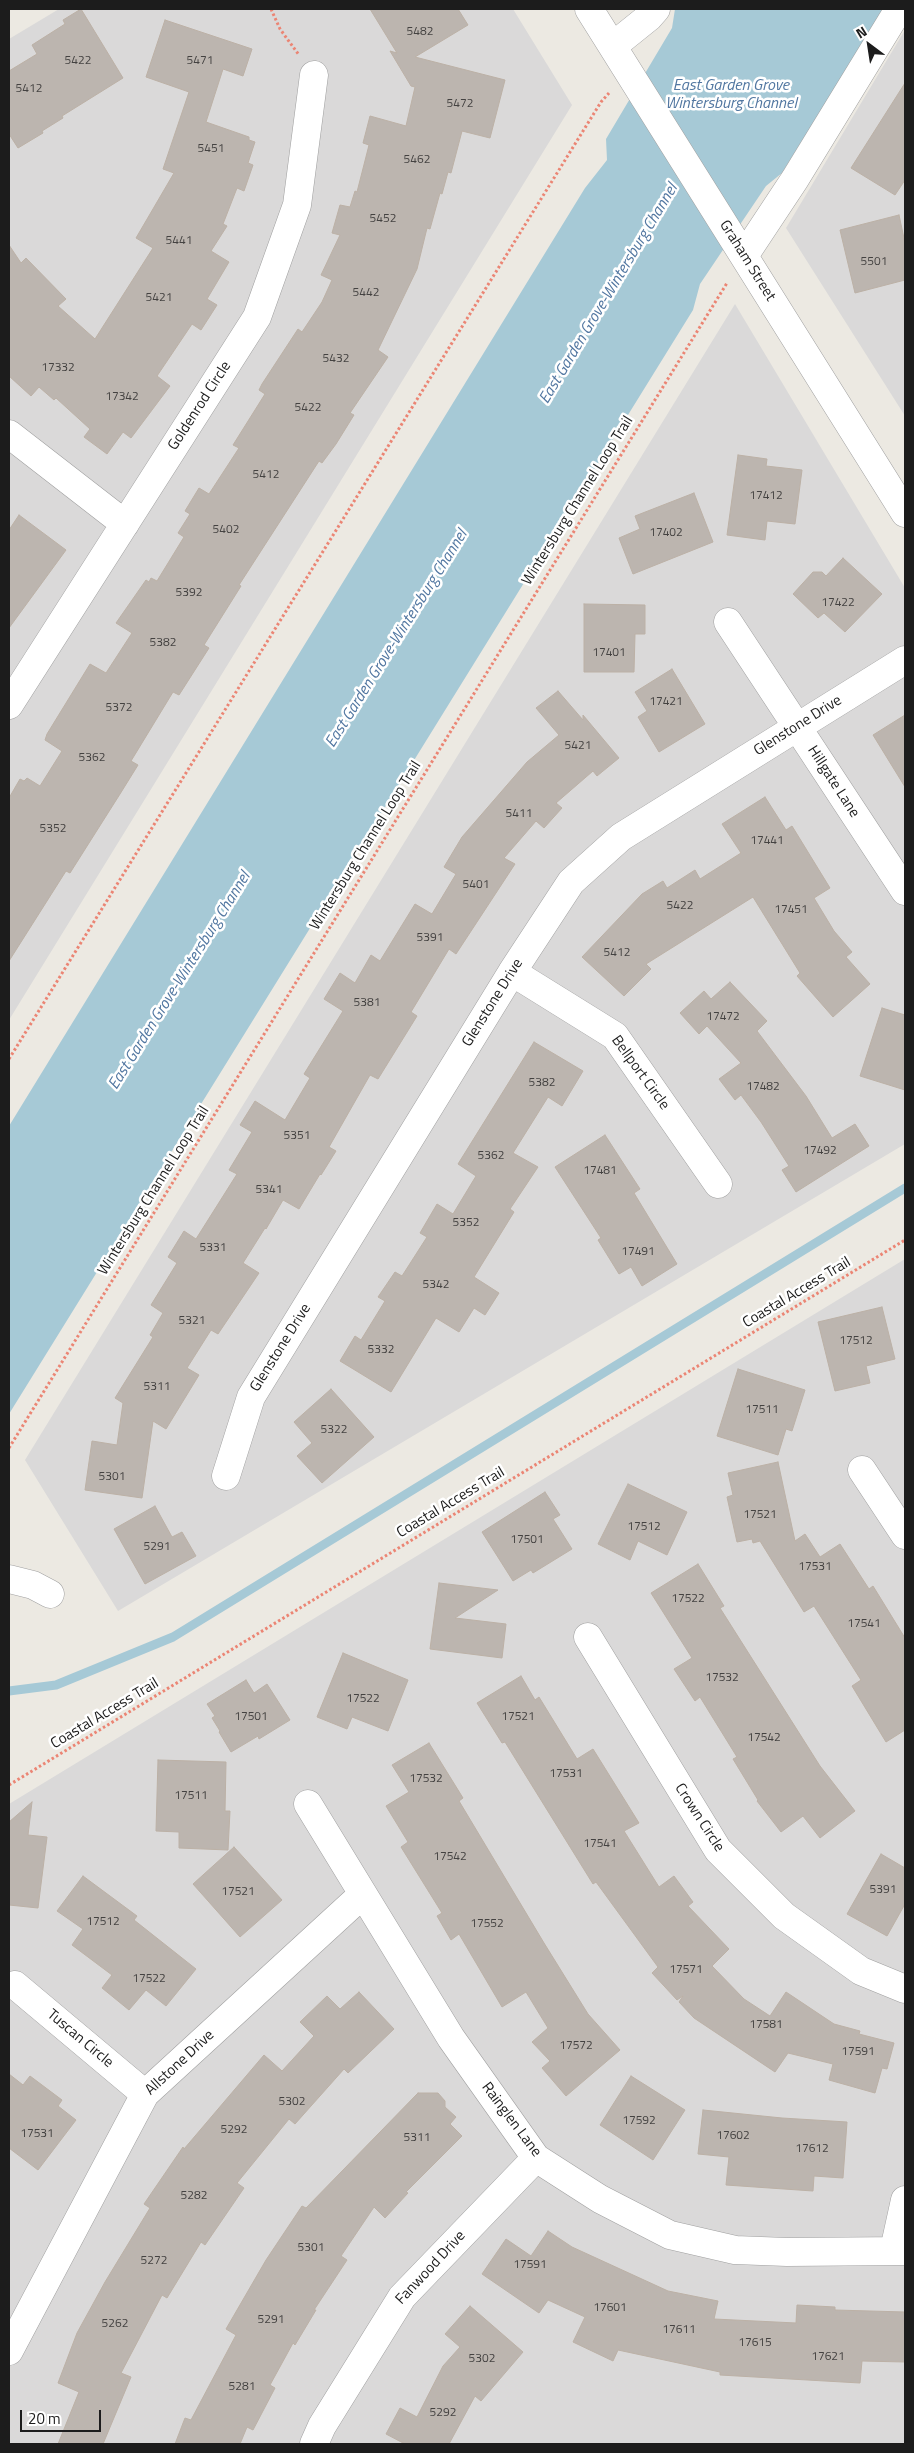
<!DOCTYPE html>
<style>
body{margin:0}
#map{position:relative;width:914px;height:2453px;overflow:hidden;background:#ece9e2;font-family:"Titillium Web",sans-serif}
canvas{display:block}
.frame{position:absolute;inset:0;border:10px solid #1c1c1c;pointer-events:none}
.north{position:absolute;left:844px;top:20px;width:50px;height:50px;-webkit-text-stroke:4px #fff;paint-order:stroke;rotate:329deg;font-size:14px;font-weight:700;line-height:20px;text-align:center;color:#1c1c1c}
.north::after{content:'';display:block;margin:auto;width:18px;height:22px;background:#1c1c1c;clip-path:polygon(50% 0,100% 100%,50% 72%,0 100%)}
.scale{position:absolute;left:20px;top:2410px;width:81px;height:22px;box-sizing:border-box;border:2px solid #1c1c1c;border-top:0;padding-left:6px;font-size:15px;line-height:18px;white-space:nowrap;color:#1c1c1c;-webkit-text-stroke:4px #fff;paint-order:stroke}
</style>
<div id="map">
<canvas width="914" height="2453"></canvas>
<div class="frame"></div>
<div class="north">N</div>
<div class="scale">20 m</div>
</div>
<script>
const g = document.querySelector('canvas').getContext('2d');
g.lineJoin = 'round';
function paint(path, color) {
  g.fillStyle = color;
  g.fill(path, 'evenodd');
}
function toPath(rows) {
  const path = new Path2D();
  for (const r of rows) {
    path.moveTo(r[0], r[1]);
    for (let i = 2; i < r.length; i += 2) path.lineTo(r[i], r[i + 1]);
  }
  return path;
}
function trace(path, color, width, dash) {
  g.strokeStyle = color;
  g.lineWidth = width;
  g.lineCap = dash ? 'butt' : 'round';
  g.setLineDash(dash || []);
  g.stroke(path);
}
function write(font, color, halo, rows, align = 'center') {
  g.font = font + ' "Titillium Web",sans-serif';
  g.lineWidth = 5;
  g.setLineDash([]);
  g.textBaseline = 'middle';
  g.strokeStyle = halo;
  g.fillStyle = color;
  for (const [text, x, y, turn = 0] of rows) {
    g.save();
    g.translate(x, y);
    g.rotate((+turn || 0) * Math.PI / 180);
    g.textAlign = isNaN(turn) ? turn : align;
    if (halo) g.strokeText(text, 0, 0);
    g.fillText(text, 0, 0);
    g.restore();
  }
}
paint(toPath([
 [59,9,513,9,572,105,9,1020,9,39],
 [905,30,905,416,786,228],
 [735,304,905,588,905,1144,118,1611,25,1460],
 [905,1259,905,2444,9,2444,9,1804]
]), '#dad9d9');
paint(toPath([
 [675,9,884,9,782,173,766,186,700,284,693,310,9,1414,9,1126,585,188,607,160,606,139,672,28]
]), '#a6c9d6');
trace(toPath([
 [9,1691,56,1685,173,1637,905,1188]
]), '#a6c9d6', 9);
const building = toPath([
 [81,9,123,78,62,116,63,118,42,131,43,133,18,148,9,134,9,71,37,54,32,45,65,24,63,20,81,9],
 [370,9,458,9,468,25,415,57,505,80,490,138,462,131,451,173,448,172,442,194,440,193,430,229,427,228,417,269,378,350,388,357,350,413,354,415,336,444,322,463,319,461,239,585,241,586,204,645,209,648,179,695,173,692,131,761,138,765,120,794,70,873,66,871,9,961,9,798,20,779,24,781,27,778,40,786,62,751,45,740,47,734,90,664,106,673,132,633,116,623,146,580,149,582,151,578,157,581,184,537,178,533,190,514,185,511,199,488,209,494,239,448,233,445,265,394,259,390,262,384,298,329,302,332,322,302,332,280,321,275,340,235,332,233,340,205,350,207,355,191,357,192,369,145,363,143,370,116,406,126,415,87,411,86,390,51,397,53,370,9],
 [165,20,252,49,243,76,223,69,206,122,249,137,249,140,255,142,248,163,253,165,244,191,237,188,223,224,227,226,211,251,229,262,207,299,217,305,201,330,192,324,157,376,170,386,131,438,123,432,107,454,84,437,90,429,56,398,54,400,39,387,31,396,9,376,9,245,21,263,26,258,66,299,58,306,95,339,153,248,136,238,174,173,163,169,189,92,146,77,165,20],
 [905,83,905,180,895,195,851,168,905,83],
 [899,215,905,243,905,280,855,293,840,230,899,215],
 [738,455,767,459,766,466,802,470,795,524,767,521,765,540,727,535,738,455],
 [694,493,713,542,633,574,619,538,640,529,635,516,694,493],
 [19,515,66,550,9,628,9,530,19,515],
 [843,558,882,594,845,632,824,613,818,618,793,594,813,572,822,572,826,576,843,558],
 [584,604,645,605,645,634,635,634,634,672,584,672,584,604],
 [672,669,705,724,659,752,638,717,647,711,635,692,672,669],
 [558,691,583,720,583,715,619,758,597,776,593,771,556,803,562,808,544,828,536,821,504,858,515,864,456,954,449,949,411,1012,417,1016,378,1079,370,1075,329,1147,336,1151,321,1175,320,1174,299,1209,283,1200,266,1229,265,1228,243,1263,259,1273,218,1334,211,1330,187,1368,199,1375,166,1429,153,1421,142,1498,85,1490,92,1441,117,1445,123,1403,115,1398,153,1337,150,1335,163,1313,151,1305,177,1263,168,1257,184,1231,196,1239,237,1174,229,1170,252,1132,240,1125,255,1101,285,1120,310,1078,304,1074,343,1011,324,999,340,973,355,983,371,955,380,961,415,904,432,914,456,874,444,867,462,837,527,762,559,735,536,708,558,691],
 [905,715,905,787,873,735,905,715],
 [765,797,786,830,792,826,830,888,814,898,834,931,852,952,846,957,870,984,833,1017,797,976,800,973,753,897,646,964,651,969,624,996,582,957,642,894,663,881,667,888,695,870,700,879,741,853,722,824,765,797],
 [730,982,767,1021,757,1031,806,1096,832,1138,855,1124,869,1146,796,1192,782,1170,789,1166,761,1122,741,1095,735,1100,719,1079,741,1063,707,1026,699,1034,680,1013,704,991,711,999,730,982],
 [882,1008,905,1015,905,1090,860,1076,882,1008],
 [534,1042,583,1071,562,1106,548,1097,513,1153,538,1167,510,1209,514,1212,474,1277,499,1293,485,1315,474,1308,459,1332,436,1318,391,1392,340,1361,355,1336,361,1340,385,1301,378,1297,395,1272,402,1276,427,1237,420,1233,437,1204,453,1214,476,1176,458,1164,534,1042],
 [605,1135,640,1189,634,1193,677,1264,642,1286,631,1267,619,1274,598,1240,601,1238,555,1167,605,1135],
 [882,1307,895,1359,866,1366,870,1383,835,1391,818,1322,882,1307],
 [738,1369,805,1390,792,1431,786,1429,778,1455,717,1436,738,1369],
 [331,1389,374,1437,322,1483,297,1456,312,1443,294,1422,331,1389],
 [778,1462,795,1541,805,1534,820,1557,840,1544,869,1589,873,1586,905,1638,905,1730,886,1742,852,1686,861,1680,814,1606,804,1612,760,1541,753,1543,752,1539,737,1542,727,1497,733,1495,728,1473,778,1462],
 [628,1484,687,1512,667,1555,638,1541,630,1560,598,1544,628,1484],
 [545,1492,560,1515,553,1519,572,1549,533,1573,531,1570,513,1581,482,1532,545,1492],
 [155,1506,172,1537,182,1532,196,1556,145,1584,114,1529,155,1506],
 [698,1564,724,1606,720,1608,820,1766,855,1811,820,1838,803,1816,781,1832,757,1801,758,1800,733,1759,737,1757,700,1697,695,1701,674,1669,692,1658,651,1593,698,1564],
 [439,1583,498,1590,455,1618,506,1624,502,1658,430,1649,439,1583],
 [343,1653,408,1680,388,1731,352,1717,347,1729,317,1717,343,1653],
 [521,1676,535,1700,539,1697,577,1759,593,1749,639,1823,624,1831,659,1887,674,1876,693,1902,688,1906,729,1949,712,1966,744,1999,770,2016,786,1992,834,2024,860,2031,859,2034,894,2043,887,2069,882,2068,875,2093,829,2080,833,2064,788,2053,775,2072,694,2018,679,2002,683,1996,677,2000,652,1973,658,1967,596,1882,593,1884,505,1742,502,1743,477,1703,521,1676],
 [246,1680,254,1693,267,1684,290,1720,259,1739,258,1736,231,1752,219,1732,220,1731,212,1718,215,1716,207,1704,246,1680],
 [429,1743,463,1798,459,1801,544,1943,588,2014,620,2050,566,2096,542,2068,550,2061,532,2042,548,2028,526,1992,502,2007,459,1934,451,1940,437,1916,442,1913,401,1847,408,1842,386,1806,409,1792,392,1765,429,1743],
 [158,1760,226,1762,225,1811,230,1811,228,1850,179,1848,179,1832,156,1831,158,1760],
 [32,1802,28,1835,47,1837,38,1908,9,1905,9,1822,32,1802],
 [234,1847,282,1900,240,1937,193,1884,234,1847],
 [881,1854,905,1868,905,1904,887,1936,847,1914,881,1854],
 [83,1876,137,1916,134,1920,196,1969,166,2006,146,1990,129,2010,102,1988,112,1975,72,1945,83,1929,57,1911,83,1876],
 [359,1992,394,2029,348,2073,344,2069,295,2124,289,2119,237,2183,244,2188,205,2245,201,2242,167,2298,162,2295,121,2373,131,2377,103,2444,58,2444,79,2392,58,2383,77,2333,105,2282,150,2208,144,2204,183,2147,184,2149,264,2055,282,2071,314,2036,300,2022,327,1996,340,2009,359,1992],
 [9,2074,23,2085,30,2076,62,2100,58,2106,76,2120,38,2170,9,2148,9,2074],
 [631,2076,685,2110,653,2160,600,2125,631,2076],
 [418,2093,438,2093,445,2101,445,2107,456,2117,450,2124,462,2136,406,2192,408,2193,385,2218,374,2207,341,2256,347,2260,314,2310,316,2310,295,2345,293,2343,270,2385,275,2388,253,2430,247,2427,240,2444,175,2444,185,2418,191,2420,236,2335,226,2329,266,2260,302,2206,306,2208,418,2093],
 [703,2110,782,2118,847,2122,843,2178,814,2176,813,2191,726,2185,729,2157,698,2154,703,2110],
 [548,2231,572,2247,668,2291,718,2301,714,2319,796,2323,797,2305,835,2307,835,2310,905,2312,905,2362,862,2361,860,2383,720,2375,720,2372,618,2350,613,2361,573,2342,585,2317,548,2300,539,2313,482,2274,506,2239,531,2256,548,2231],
 [470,2306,523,2352,481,2401,475,2396,449,2444,405,2444,386,2434,400,2408,417,2417,443,2366,460,2347,445,2334,470,2306]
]);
paint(building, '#bcb5af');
trace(building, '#bcb1a6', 1);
const minor = toPath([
 [589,9,905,513],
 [613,46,649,17,656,9],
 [744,256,795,179,899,9],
 [9,434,125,524],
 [728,622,905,891],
 [9,705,257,317,297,205,314,75],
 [512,972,615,1036,718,1184],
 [862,1470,905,1535],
 [226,1476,251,1397,512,972,571,882,621,837,905,660],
 [9,1579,33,1585,50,1594],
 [588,1637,718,1850,784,1916,861,1971,905,1989],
 [308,1804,451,2038,536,2158,600,2199,670,2235,735,2250,787,2252,905,2251],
 [15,1985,145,2094],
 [894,2250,905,2200],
 [9,2351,145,2094,362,1895],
 [314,2444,322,2426,402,2297,536,2158]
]);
trace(minor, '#a0a0a0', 29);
trace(toPath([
 [271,9,280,29,299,55],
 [9,1059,601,102,609,93],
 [9,1448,727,283],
 [9,1785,905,1240]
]), '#eb8574', 3, [2.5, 2.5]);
trace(minor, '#fff', 28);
write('12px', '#444241', null, [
 ["5482",420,32],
 ["5422",78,61],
 ["5471",200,61],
 ["5412",29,89],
 ["5472",460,104],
 ["5451",211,149],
 ["5462",417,160],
 ["5452",383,219],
 ["5441",179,241],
 ["5501",874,262],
 ["5442",366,293],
 ["5421",159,298],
 ["5432",336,359],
 ["17332",58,368],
 ["17342",122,397],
 ["5422",308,408],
 ["5412",266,475],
 ["17412",766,496],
 ["5402",226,530],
 ["17402",666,533],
 ["5392",189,593],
 ["17422",838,603],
 ["5382",163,643],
 ["17401",609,653],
 ["17421",666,702],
 ["5372",119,708],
 ["5421",578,746],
 ["5362",92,758],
 ["5411",519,814],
 ["5352",53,829],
 ["17441",767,841],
 ["5401",476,885],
 ["5422",680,906],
 ["17451",791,910],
 ["5391",430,938],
 ["5412",617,953],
 ["5381",367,1003],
 ["17472",723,1017],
 ["5382",542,1083],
 ["17482",763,1087],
 ["5351",297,1136],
 ["17492",820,1151],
 ["5362",491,1156],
 ["17481",600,1171],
 ["5341",269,1190],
 ["5352",466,1223],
 ["5331",213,1248],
 ["17491",638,1252],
 ["5342",436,1285],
 ["5321",192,1321],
 ["17512",856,1341],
 ["5332",381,1350],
 ["5311",157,1387],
 ["17511",762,1410],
 ["5322",334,1430],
 ["5301",112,1477],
 ["17521",760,1515],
 ["17512",644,1527],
 ["17501",527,1540],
 ["5291",157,1547],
 ["17531",815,1567],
 ["17522",688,1599],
 ["17541",864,1624],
 ["17532",722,1678],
 ["17522",363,1699],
 ["17501",251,1717],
 ["17521",518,1717],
 ["17542",764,1738],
 ["17531",566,1774],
 ["17532",426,1779],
 ["17511",191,1796],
 ["17541",600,1844],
 ["17542",450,1857],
 ["5391",883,1890],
 ["17521",238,1892],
 ["17512",103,1922],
 ["17552",487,1924],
 ["17571",686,1970],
 ["17522",149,1979],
 ["17581",766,2025],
 ["17572",576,2046],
 ["17591",858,2052],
 ["5302",292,2102],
 ["17592",639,2121],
 ["5292",234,2130],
 ["17531",37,2134],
 ["17602",733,2136],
 ["5311",417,2138],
 ["17612",812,2149],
 ["5282",194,2196],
 ["5301",311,2248],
 ["5272",154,2261],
 ["17591",530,2265],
 ["17601",610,2308],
 ["5291",271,2320],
 ["5262",115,2324],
 ["17611",679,2330],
 ["17615",755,2343],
 ["17621",828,2357],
 ["5302",482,2359],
 ["5281",242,2387],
 ["5292",443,2413]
]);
write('15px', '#1c1c1c', '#fff', [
 ["Graham Street",747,261,58],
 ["Goldenrod Circle",200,406,-57],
 ["Wintersburg Channel Loop Trail",578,501,-58],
 ["Glenstone Drive",798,726,-32],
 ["Hillgate Lane",833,782,57],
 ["Wintersburg Channel Loop Trail",366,846,-58],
 ["Glenstone Drive",493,1003,-58],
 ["Bellport Circle",640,1073,54],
 ["Wintersburg Channel Loop Trail",154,1191,-58],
 ["Coastal Access Trail",797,1293,-31],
 ["Glenstone Drive",281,1348,-58],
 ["Coastal Access Trail",451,1503,-31],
 ["Coastal Access Trail",105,1714,-31],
 ["Crown Circle",699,1818,57],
 ["Tuscan Circle",80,2039,40],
 ["Allstone Drive",180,2063,-43],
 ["Rainglen Lane",511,2120,53],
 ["Fanwood Drive",431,2268,-47]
]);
write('italic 16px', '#5277a1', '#fff', [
 ["East Garden Grove",731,86],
 ["Wintersburg Channel",731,104],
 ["East Garden Grove-Wintersburg Channel",609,294,-59],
 ["East Garden Grove-Wintersburg Channel",397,639,-58],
 ["East Garden Grove-Wintersburg Channel",180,981,-58]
]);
</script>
